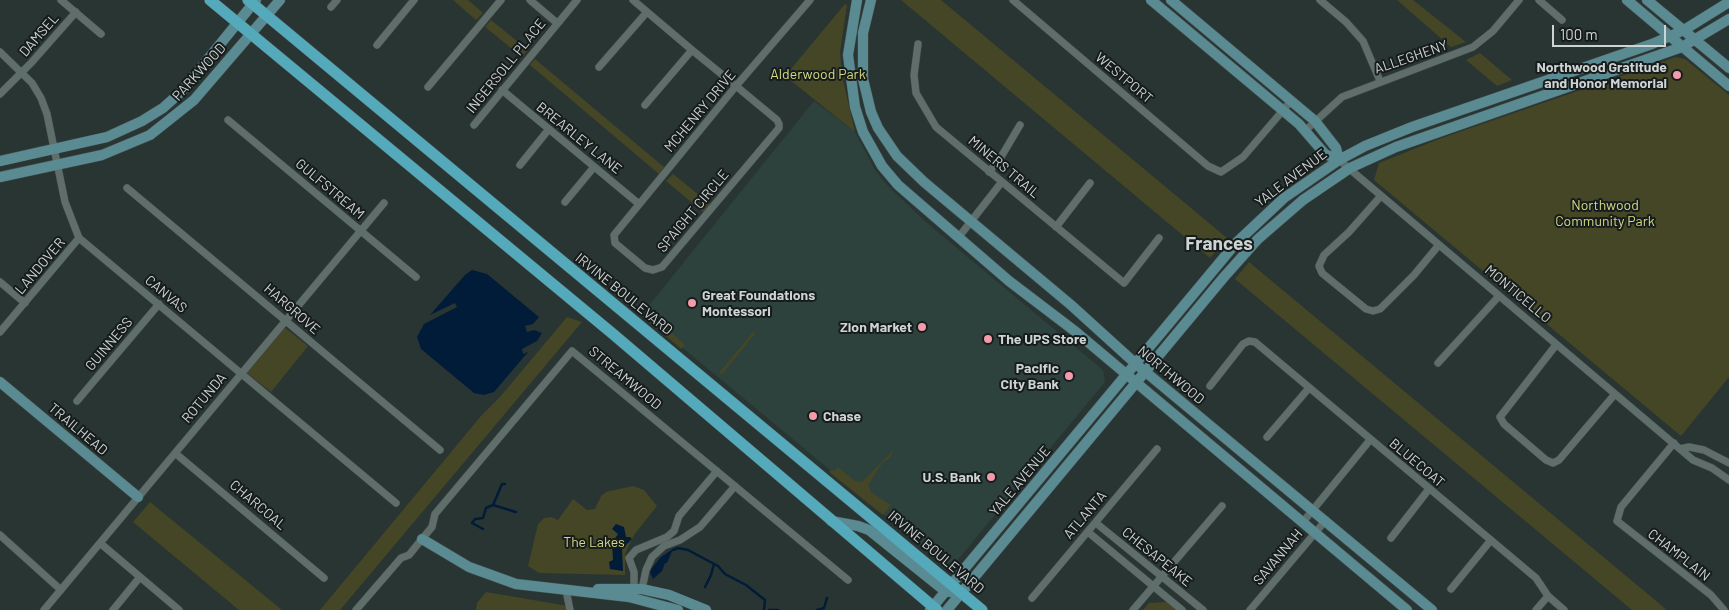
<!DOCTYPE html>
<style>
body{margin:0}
#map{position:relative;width:1729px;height:610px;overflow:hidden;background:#293533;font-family:Barlow,sans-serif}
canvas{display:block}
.scale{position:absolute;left:1552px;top:25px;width:114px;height:22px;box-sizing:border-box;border:2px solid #cdd4d3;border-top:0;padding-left:6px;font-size:15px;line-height:18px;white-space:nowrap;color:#cdd4d3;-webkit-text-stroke:4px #161c1b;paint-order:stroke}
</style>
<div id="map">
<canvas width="1729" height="610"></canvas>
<div class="scale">100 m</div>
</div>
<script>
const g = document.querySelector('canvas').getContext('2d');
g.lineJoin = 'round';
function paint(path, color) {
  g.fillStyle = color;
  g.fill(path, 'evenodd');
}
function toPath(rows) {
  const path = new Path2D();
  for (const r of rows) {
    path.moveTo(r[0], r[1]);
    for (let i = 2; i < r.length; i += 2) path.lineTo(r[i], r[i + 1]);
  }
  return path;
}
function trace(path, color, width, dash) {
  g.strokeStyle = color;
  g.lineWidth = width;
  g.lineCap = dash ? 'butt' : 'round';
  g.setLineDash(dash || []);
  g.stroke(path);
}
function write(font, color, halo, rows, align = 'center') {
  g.font = font + ' Barlow,sans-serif';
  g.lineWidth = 4;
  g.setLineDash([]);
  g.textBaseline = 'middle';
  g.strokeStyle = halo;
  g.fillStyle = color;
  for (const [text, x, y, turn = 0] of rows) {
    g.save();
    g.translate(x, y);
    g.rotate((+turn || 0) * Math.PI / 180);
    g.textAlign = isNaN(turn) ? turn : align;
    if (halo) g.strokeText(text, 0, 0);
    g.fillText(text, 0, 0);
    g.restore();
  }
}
paint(toPath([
 [814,101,855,132,875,170,887,185,927,223,1103,370,1105,382,956,562,942,563,642,314]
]), '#2d413d');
paint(toPath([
 [453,0,468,0,483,13,476,20],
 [901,0,941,0,1227,238,1210,258],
 [1397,0,1413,0,1466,42,1451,47],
 [845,4,847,5,840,52,842,76,855,132,785,76],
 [491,20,528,50,522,57,485,27],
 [1480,53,1512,80,1497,86,1466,60],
 [1676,57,1685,59,1729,95,1729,377,1681,436,1374,180,1379,163,1439,139],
 [535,59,664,167,659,174,530,65],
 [673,174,710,204,703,212,666,181],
 [1249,262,1667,610,1632,610,1235,279],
 [651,313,685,345,681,349,645,318],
 [567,317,582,322,340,610,320,610,481,416,500,397],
 [284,327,308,346,271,392,247,373],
 [754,331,755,334,722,374,719,373],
 [894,449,890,458,883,462,868,485,872,493,891,505,883,515,829,472,831,470,834,471,838,467,855,481,862,482],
 [633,486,644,490,657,506,634,535,625,554,625,575,539,573,528,566,538,524,544,518,551,517,558,520,573,499,587,510,595,509,601,496,606,492],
 [150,502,282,610,239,610,133,522],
 [486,592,568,606,567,610,476,610,477,603],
 [1167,602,1177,610,1143,610,1149,603]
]), '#444626');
paint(toPath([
 [472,270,487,274,539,317,533,324,525,326,527,332,534,330,542,333,537,341,522,349,523,354,528,352,494,392,484,395,474,393,421,349,417,337,424,324,457,307,455,303,430,315,465,275],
 [616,524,624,527,626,537,630,537,632,539,622,549,623,571,610,569,609,562,613,560,612,543,618,534,612,529],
 [673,549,667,563,665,563,662,571,653,579,650,572,652,568,661,557]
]), '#011c38');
trace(toPath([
 [505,484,502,484,493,505,516,512],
 [483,529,472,523,475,519,483,518,486,508,493,505],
 [673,550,678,548,688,550,718,566,725,574,746,585,765,600,764,610],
 [705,587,711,575,714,564],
 [769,610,778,610],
 [817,610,824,608,827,598]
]), '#011c38', 2.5);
const street = toPath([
 [61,0,101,34],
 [530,0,557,23],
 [633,0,692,50,736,86,777,120,779,124,779,128,662,267,653,270,645,268,615,243,614,235,736,86,810,0],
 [1013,0,1208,166,1221,172,1243,157,1291,101],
 [1320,0,1346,22,1363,41,1380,81],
 [1539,0,1562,20],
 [331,7,337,0],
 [918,44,914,75,916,93,936,127,1124,283,1159,238],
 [377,45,414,0],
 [0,52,32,83,41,98,47,114,65,202,79,238,396,503],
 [599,67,647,12],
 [428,87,501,0],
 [502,90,639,204],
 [0,94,31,63,76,12],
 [645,105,692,50],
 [228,120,416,277],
 [474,125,577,0],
 [1306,130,1342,97,1473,47,1493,31,1519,0],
 [1339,160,1693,460,1712,468,1729,480],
 [520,165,549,129],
 [989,172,1001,157,1020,125],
 [127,188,440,450],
 [1380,197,1349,232,1324,255,1319,266,1322,273,1328,278,1366,309,1373,311,1380,309,1414,275,1438,246],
 [565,202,594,167],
 [1056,227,1090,183],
 [958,238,1001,183],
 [0,282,25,303],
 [0,332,79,238],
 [1556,345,1500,417,1504,424,1546,460,1553,463,1559,460,1615,394],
 [1438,363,1499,296],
 [1210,386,1243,344,1249,341,1255,342,1536,578,1548,596,1564,610],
 [77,401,159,304],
 [1267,437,1309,388],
 [1674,443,1621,507,1617,521,1711,595,1724,610],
 [1680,449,1689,447,1704,450,1729,463],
 [175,453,324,578],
 [1303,522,1370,440],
 [1096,523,1203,610],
 [1088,532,1182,610],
 [0,535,61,590],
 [1391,538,1429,489],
 [100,543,179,610],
 [634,588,634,572,629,558,636,550,667,537,674,531,679,516,717,471],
 [642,589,646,570,652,557,664,546,680,540,700,527,735,486],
 [1451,589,1491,540],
 [566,590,570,610],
 [1032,598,1157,449],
 [44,610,384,203],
 [113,610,140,577],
 [356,610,401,558,409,555,422,539,432,527,435,514,572,351,848,580],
 [1133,610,1222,506],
 [1250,610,1326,520],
 [1536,610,1548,596]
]);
const secondary = toPath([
 [857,0,848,55,855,107,863,132,882,166,898,185,1009,281,1076,332,1407,610],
 [871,0,863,33,863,79,871,112,878,128,897,156,924,182,1071,305,1136,364,1432,610],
 [1151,0,1299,124,1325,154,1339,160],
 [1171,0,1315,121,1336,148,1339,160],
 [1627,0,1729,86],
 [1647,0,1729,68],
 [0,161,107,137,142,121,163,108,182,91,256,0],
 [0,177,102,155,150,135,194,100,280,0],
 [0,382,138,497],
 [831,521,858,526,869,530,945,591,951,592],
 [422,539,469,567,516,584,629,597,678,610],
 [598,589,642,589,669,595,706,610],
 [930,610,1236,243,1284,198,1339,160,1365,146,1412,127,1652,44,1684,30,1729,2],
 [947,610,1224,277,1258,239,1303,200,1350,168,1396,147,1682,47,1729,19]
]);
const primary = toPath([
 [210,0,613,334,937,610],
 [248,0,982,610]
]);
trace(street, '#46504f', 8);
trace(secondary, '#46504f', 11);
trace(primary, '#46504f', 12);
trace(street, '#606e6b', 7);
trace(secondary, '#5a8b93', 10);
trace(primary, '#54a9ba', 11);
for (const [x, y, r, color] of [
 [1677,75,5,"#f39aab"],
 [692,303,5,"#f39aab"],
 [922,327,5,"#f39aab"],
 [988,339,5,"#f39aab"],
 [1069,376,5,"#f39aab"],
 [813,416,5,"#f39aab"],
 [991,477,5,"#f39aab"]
]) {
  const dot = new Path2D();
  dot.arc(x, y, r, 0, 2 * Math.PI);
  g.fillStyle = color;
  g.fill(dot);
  trace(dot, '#161c1b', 2);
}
write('14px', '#cdd4d3', '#161c1b', [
 ["DAMSEL",39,35,-49],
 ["ALLEGHENY",1411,57,-19],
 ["INGERSOLL PLACE",506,66,-51],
 ["PARKWOOD",199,72,-48],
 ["WESTPORT",1124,78,40],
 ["MCHENRY DRIVE",700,111,-50],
 ["BREARLEY LANE",579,138,39],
 ["MINERS TRAIL",1004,167,40],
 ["YALE AVENUE",1291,178,-37],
 ["GULFSTREAM",330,189,40],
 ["SPAIGHT CIRCLE",693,211,-50],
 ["LANDOVER",40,266,-50],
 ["CANVAS",166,294,40],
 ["IRVINE BOULEVARD",624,294,39],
 ["MONTICELLO",1518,294,40],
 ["HARGROVE",292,309,41],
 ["GUINNESS",109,344,-50],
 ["NORTHWOOD",1171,375,40],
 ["STREAMWOOD",625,378,40],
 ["ROTUNDA",204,398,-50],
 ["TRAILHEAD",78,429,40],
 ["BLUECOAT",1417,463,40],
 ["YALE AVENUE",1020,481,-50],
 ["CHARCOAL",258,505,40],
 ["ATLANTA",1085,515,-50],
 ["IRVINE BOULEVARD",936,552,40],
 ["CHAMPLAIN",1679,555,38],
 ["CHESAPEAKE",1157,557,39],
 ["SAVANNAH",1278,557,-50]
]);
write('bold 14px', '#cdd4d3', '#161c1b', [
 ["Northwood Gratitude",1667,67],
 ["and Honor Memorial",1667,83],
 ["Great Foundations",702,295,"left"],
 ["Montessori",702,311,"left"],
 ["Zion Market",912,327],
 ["The UPS Store",998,339,"left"],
 ["Pacific",1059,368],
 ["City Bank",1059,384],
 ["Chase",823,416,"left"],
 ["U.S. Bank",981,477]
], 'right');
write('14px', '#d4da83', '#161c1b', [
 ["Alderwood Park",818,74],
 ["Northwood",1605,205],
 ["Community Park",1605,221],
 ["The Lakes",594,542]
]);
write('bold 19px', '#cdd4d3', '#161c1b', [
 ["Frances",1219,244]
]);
</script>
